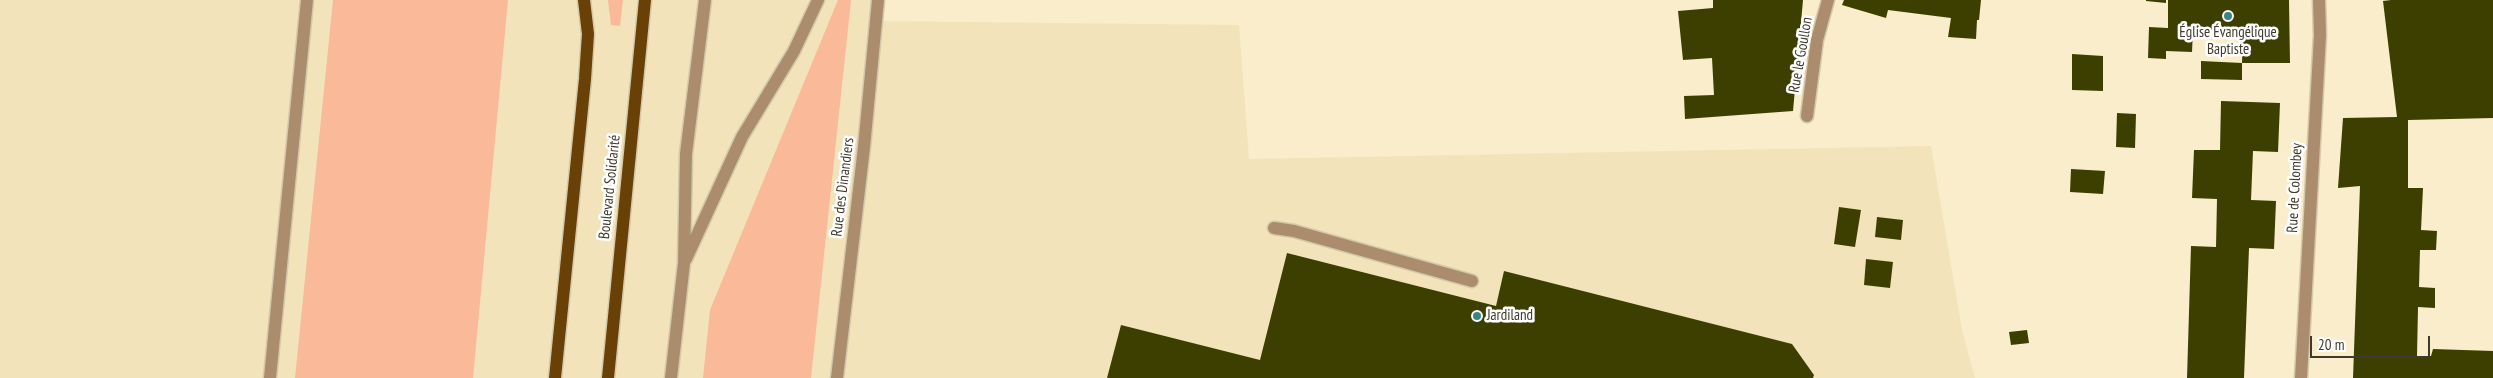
<!DOCTYPE html>
<meta charset="utf-8">
<style>
body{margin:0}
#map{position:relative;width:2493px;height:378px;overflow:hidden;background:#f9edcb;font-family:"PT Sans Narrow",sans-serif}
canvas{display:block}
.scale{position:absolute;left:2310px;top:336px;width:120px;height:22px;box-sizing:border-box;border:2px solid #3f3a2c;border-top:0;padding-left:6px;font-size:15px;line-height:18px;white-space:nowrap;color:#3f3a2c;-webkit-text-stroke:4px #fff;paint-order:stroke}
</style>
<div id="map">
<canvas width="2493" height="378"></canvas>
<div class="scale">20 m</div>
</div>
<script>
const g = document.querySelector('canvas').getContext('2d');
g.lineJoin = 'round';
function paint(path, color) {
  g.fillStyle = color;
  g.fill(path, 'evenodd');
}
function toPath(rows) {
  const path = new Path2D();
  for (const r of rows) {
    path.moveTo(r[0], r[1]);
    for (let i = 2; i < r.length; i += 2) path.lineTo(r[i], r[i + 1]);
  }
  return path;
}
function trace(path, color, width, dash) {
  g.strokeStyle = color;
  g.lineWidth = width;
  g.lineCap = dash ? 'butt' : 'round';
  g.setLineDash(dash || []);
  g.stroke(path);
}
function write(font, color, halo, rows, align = 'center') {
  g.font = font + ' "PT Sans Narrow",sans-serif';
  g.lineWidth = 5;
  g.setLineDash([]);
  g.textBaseline = 'middle';
  g.strokeStyle = halo;
  g.fillStyle = color;
  for (const [text, x, y, turn = 0] of rows) {
    g.save();
    g.translate(x, y);
    g.rotate((+turn || 0) * Math.PI / 180);
    g.textAlign = isNaN(turn) ? turn : align;
    if (halo) g.strokeText(text, 0, 0);
    g.fillText(text, 0, 0);
    g.restore();
  }
}
paint(toPath([
 [0,0,878,0,876,21,1239,25,1249,159,1931,146,1962,330,1975,378,0,378]
]), '#f3e3ba');
paint(toPath([
 [333,0,508,0,473,378,295,378],
 [608,0,623,0,620,26,611,25],
 [838,0,851,0,811,378,703,378,710,310]
]), '#fab998');
paint(toPath([
 [1713,0,1803,0,1793,111,1685,119,1684,96,1714,95,1712,58,1683,60,1678,11,1713,8],
 [1844,0,1981,0,1979,20,1977,20,1976,39,1948,37,1951,18,1888,10,1886,18,1842,5],
 [2146,0,2166,0,2166,3,2146,1],
 [2168,0,2289,0,2290,63,2242,63,2242,80,2201,79,2201,61,2242,63,2243,32,2201,30,2193,30,2192,52,2166,51,2166,59,2148,58,2149,27,2168,28],
 [2391,0,2493,0,2493,118,2408,120,2408,188,2423,188,2421,230,2437,231,2436,250,2420,250,2419,287,2435,288,2435,308,2418,307,2417,356,2431,356,2433,349,2493,351,2493,378,2353,378,2360,186,2338,188,2343,118,2397,117,2383,1],
 [2072,54,2103,56,2103,91,2072,90],
 [2221,101,2280,103,2278,152,2253,151,2251,200,2276,201,2274,249,2249,248,2244,378,2187,378,2191,246,2216,247,2217,199,2192,198,2194,150,2220,150],
 [2117,113,2136,114,2135,148,2116,147],
 [2071,169,2105,171,2103,194,2070,192],
 [1839,207,1861,210,1855,247,1834,244],
 [1877,217,1903,220,1901,240,1875,237],
 [1287,253,1496,306,1504,271,1792,344,1814,375,1813,378,1107,378,1121,325,1260,360],
 [1866,259,1893,262,1890,288,1864,285],
 [2027,330,2029,343,2011,345,2009,332]
]), '#3d3f01');
const minor = toPath([
 [1807,116,1817,40,1828,0],
 [1274,228,1294,231,1472,281],
 [686,259,742,137,794,51,818,0],
 [270,378,307,0],
 [671,378,684,263,686,154,705,0],
 [837,378,864,147,878,0],
 [2301,378,2320,35,2319,0]
]);
const major = toPath([
 [555,378,585,79,588,34,584,0],
 [608,378,645,0]
]);
trace(minor, '#d4c9ab', 15);
trace(major, '#d4c9ab', 15);
trace(minor, '#ab8d6d', 12);
trace(major, '#694005', 12);
for (const [x, y, r, color] of [
 [2228,16,5,"#3b8484"],
 [1477,316,5,"#3b8484"]
]) {
  const dot = new Path2D();
  dot.arc(x, y, r, 0, 2 * Math.PI);
  g.fillStyle = color;
  g.fill(dot);
  trace(dot, '#fff', 2);
}
write('15px', '#3f3a2c', '#fff', [
 ["Église Évangélique",2228,33],
 ["Baptiste",2228,50],
 ["Jardiland",1487,316,"left"]
]);
write('15px', '#3f3a2c', '#fff', [
 ["Rue le Goullon",1801,55,-80],
 ["Boulevard Solidarité",610,187,-84],
 ["Rue des Dinandiers",843,187,-83],
 ["Rue de Colombey",2295,188,-87]
]);
</script>
